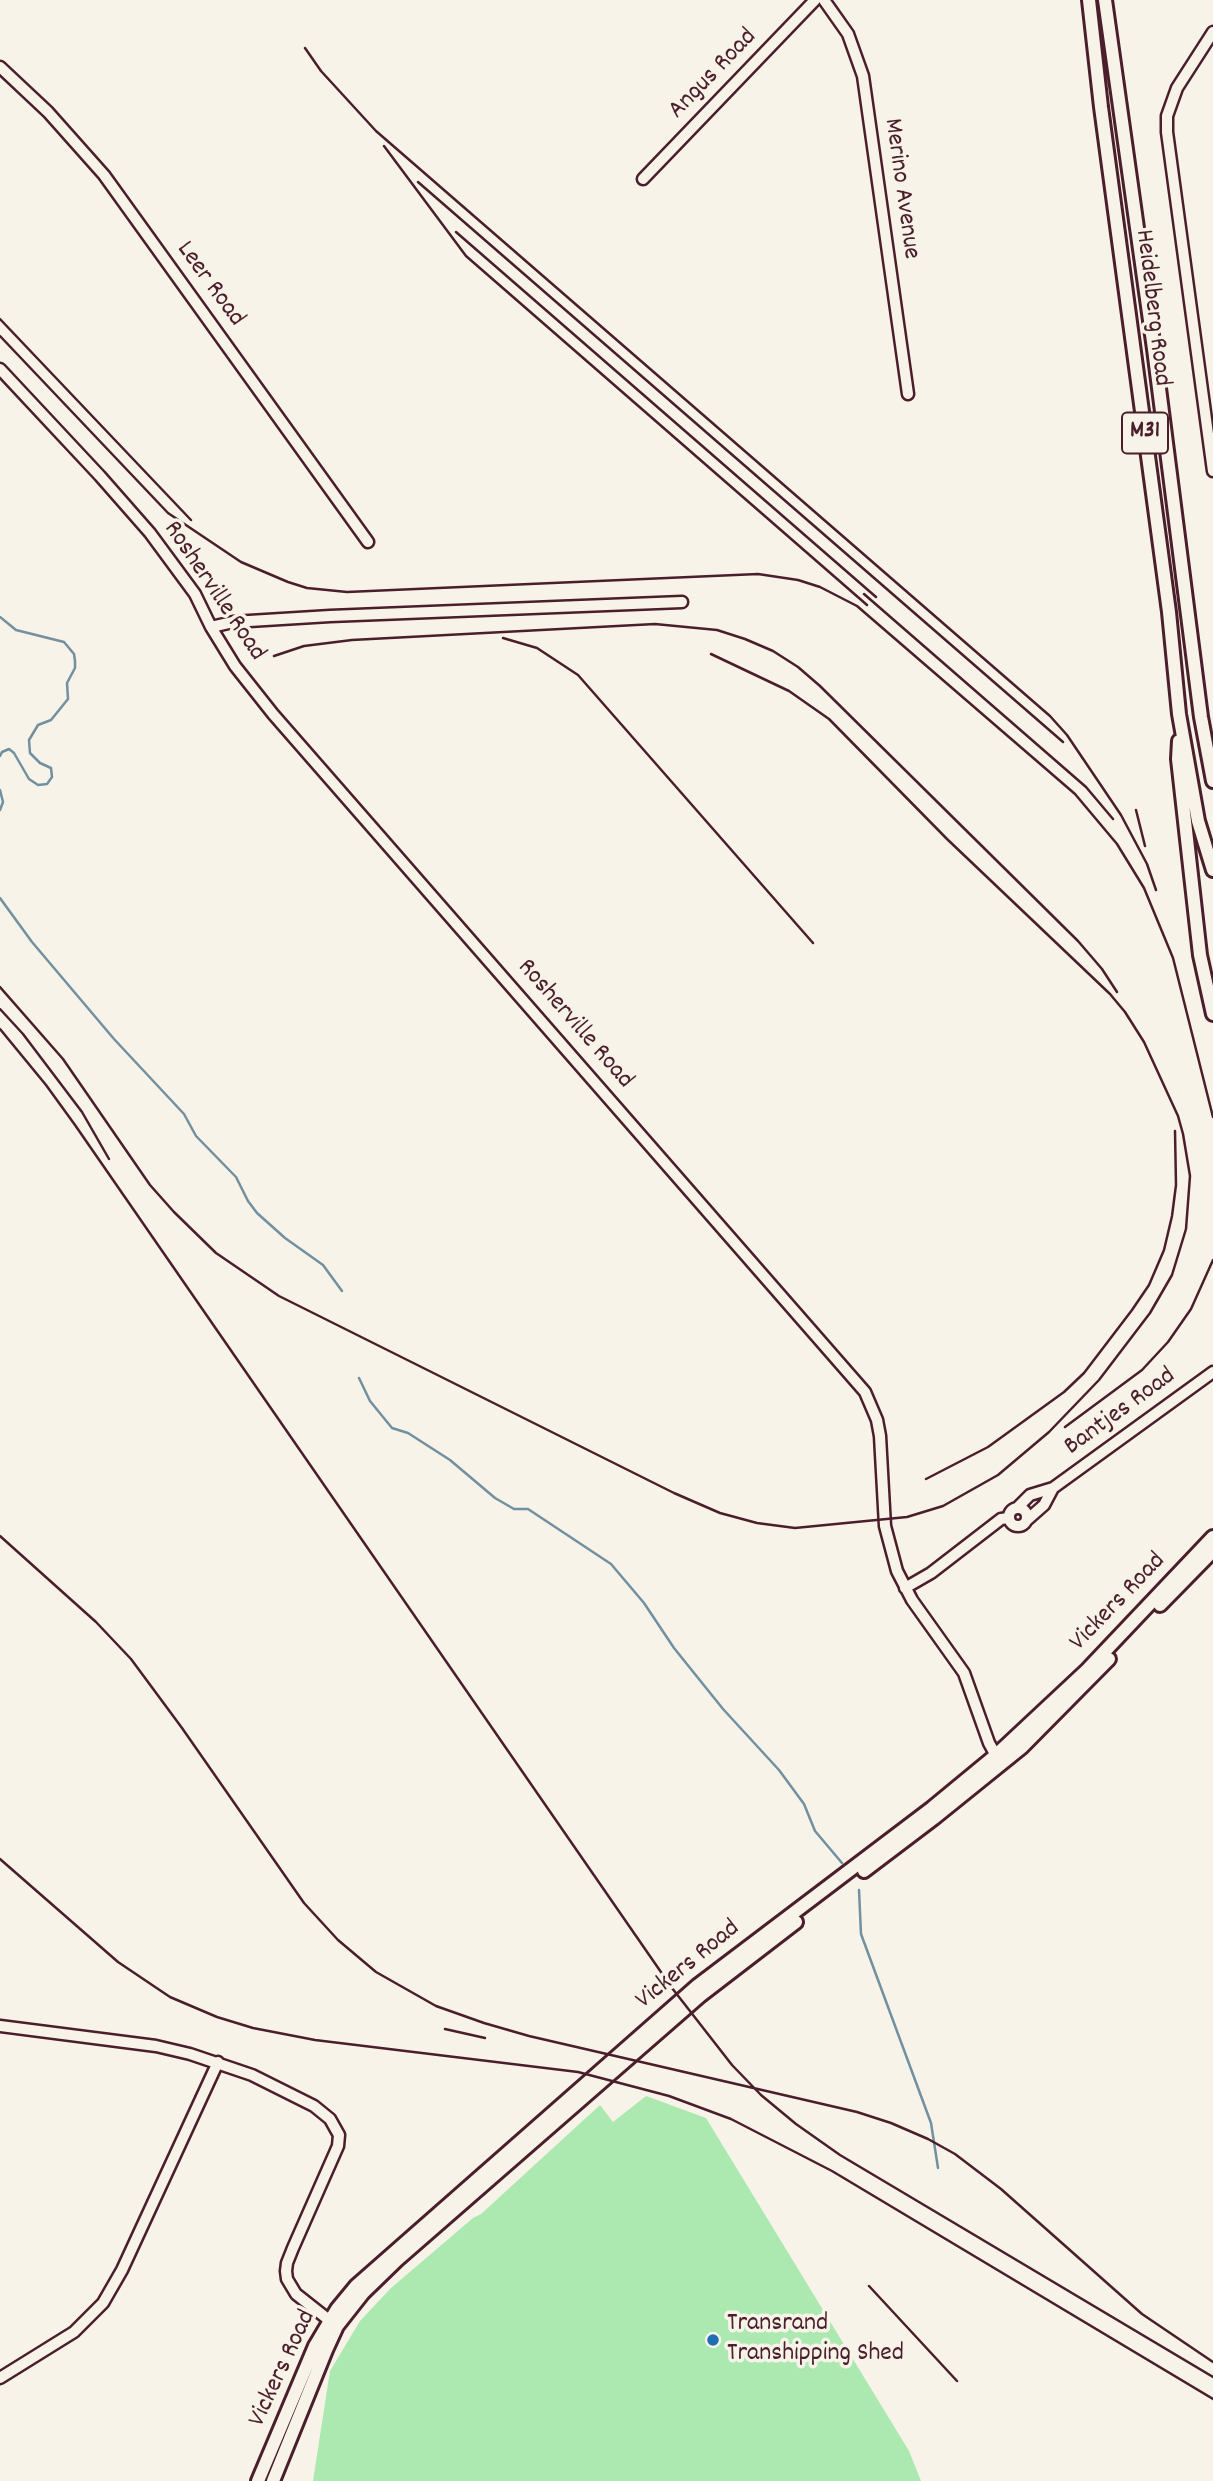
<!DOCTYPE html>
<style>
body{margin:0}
canvas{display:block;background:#f7f3e8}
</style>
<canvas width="1213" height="2481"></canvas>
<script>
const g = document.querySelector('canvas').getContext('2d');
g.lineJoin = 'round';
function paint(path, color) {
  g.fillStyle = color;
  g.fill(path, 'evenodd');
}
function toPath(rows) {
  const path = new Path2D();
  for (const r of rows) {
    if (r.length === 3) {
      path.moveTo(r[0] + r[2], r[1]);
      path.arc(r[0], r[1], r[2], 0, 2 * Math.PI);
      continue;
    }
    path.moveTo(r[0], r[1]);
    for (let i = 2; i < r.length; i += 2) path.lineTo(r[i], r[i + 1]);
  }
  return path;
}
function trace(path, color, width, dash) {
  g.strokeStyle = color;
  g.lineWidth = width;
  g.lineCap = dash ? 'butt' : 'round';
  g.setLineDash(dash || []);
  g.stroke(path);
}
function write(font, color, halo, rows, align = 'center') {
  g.font = font + ' Dekko,sans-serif';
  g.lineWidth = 7;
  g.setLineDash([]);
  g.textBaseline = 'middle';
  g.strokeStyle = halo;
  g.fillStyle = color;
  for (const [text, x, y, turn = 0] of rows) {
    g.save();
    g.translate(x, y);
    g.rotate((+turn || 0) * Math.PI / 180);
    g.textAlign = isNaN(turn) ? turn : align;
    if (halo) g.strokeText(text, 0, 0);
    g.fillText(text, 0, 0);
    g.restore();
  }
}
paint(toPath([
 [646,2096,706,2118,909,2451,921,2481,313,2481,330,2371,360,2321,391,2288,473,2218,481,2214,600,2105,613,2122]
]), '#abe9b0');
trace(toPath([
 [0,617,16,630,64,642,74,654,75,661,75,668,67,683,68,699,51,720,38,725,29,740,30,753,40,763,51,768,52,777,47,784,38,785,29,779,14,753,9,749,2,752,0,756],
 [0,790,3,802,0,810],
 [0,898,32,942,114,1039,184,1114,196,1136,236,1177,248,1201,257,1213,285,1238,323,1265,342,1291],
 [359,1378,370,1401,392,1428,408,1433,450,1460,495,1498,514,1509,528,1509,611,1564,644,1603,674,1648,723,1709,779,1770,804,1804,815,1831,842,1863],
 [859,1890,861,1934,931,2123,938,2168]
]), '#72909f', 2.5);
const minor = toPath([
 [824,0,848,34,863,76,908,394],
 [1213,32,1177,88,1167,116,1167,132,1213,471],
 [0,67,48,112,104,175,368,542],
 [643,179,815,0],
 [0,369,100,476,150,533,195,594,211,627,235,666,273,714,865,1392,877,1420,880,1436,885,1526,897,1571,912,1600,964,1673,989,1743,999,1761],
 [211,627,233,622,330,616,682,602],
 [1018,1517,9],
 [1017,1508,1030,1495,1053,1488,1213,1372],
 [1027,1520,1044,1505,1053,1488],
 [905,1588,931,1573,1001,1519,1009,1518],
 [0,2026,156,2046,190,2054,252,2075,314,2106,330,2119,339,2135,338,2146,293,2248,287,2263,286,2271,287,2279,296,2294,334,2324],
 [0,2378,74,2332,103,2303,122,2270,218,2062]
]);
const major = toPath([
 [1089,0,1101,107,1169,612,1179,714,1198,821,1213,870],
 [1105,0,1154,349,1201,717,1213,781],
 [1179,741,1178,759,1200,955,1213,1014],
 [1160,1605,1213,1551],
 [864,1871,934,1818,1022,1747,1109,1659],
 [258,2481,315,2346,337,2309,356,2286,697,1986,932,1808,995,1756,1087,1670,1213,1537],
 [273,2481,326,2350,337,2326,363,2293,397,2260,701,1995,796,1922]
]);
trace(minor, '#4a1f2b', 15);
trace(major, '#4a1f2b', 18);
trace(minor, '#f7f3e8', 10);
trace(major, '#f7f3e8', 12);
trace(toPath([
 [305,48,321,71,376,131,1050,716,1067,735,1121,815,1147,864,1156,890],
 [384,146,466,256,867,605],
 [418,182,1063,742],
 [456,232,876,597],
 [0,319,191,520],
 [0,336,168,513,241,562,288,582,307,588,347,592,758,574,798,580,820,587,857,606,1075,794,1117,844,1144,888,1173,958,1213,1117],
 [864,594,1086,787,1113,819],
 [503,638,537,648,578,675,813,943],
 [274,656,304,646,352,640,655,624,717,630,745,639,773,651,798,667,820,686,1078,941,1102,969,1117,992],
 [1136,810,1145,846],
 [0,987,63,1059,150,1185,174,1212,216,1253,279,1296,674,1493,720,1513,757,1523,795,1528,907,1517,943,1506,998,1475,1049,1432,1099,1380,1150,1313,1172,1275,1186,1229,1190,1176,1183,1134,1178,1116,1144,1042,1125,1012,1110,994,947,839,829,719,789,691,711,654],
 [0,1009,23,1034,82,1112,109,1159],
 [0,1029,46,1085,75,1125,672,1988,732,2065,761,2095,796,2124,840,2155,1213,2377],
 [1065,1427,1142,1370,1168,1342,1191,1309,1213,1260],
 [926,1479,988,1447,1064,1392,1084,1373,1132,1310,1149,1285,1164,1250,1172,1216,1176,1185,1175,1131],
 [0,1536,96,1622,131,1659,182,1728,304,1903,338,1940,376,1972,436,2006,484,2023,529,2036,857,2112,891,2123,928,2139,955,2154,1001,2189,1142,2314,1213,2362],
 [0,1859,118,1962,170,1997,217,2017,253,2028,315,2040,578,2072,669,2096,731,2119,832,2171,1213,2399],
 [445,2029,485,2038],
 [869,2286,957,2381]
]), '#4a1f2b', 2.5);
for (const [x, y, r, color] of [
 [713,2340,7,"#1f6fb2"]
]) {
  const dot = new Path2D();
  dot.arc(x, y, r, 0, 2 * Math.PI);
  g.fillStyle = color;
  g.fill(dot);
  trace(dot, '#f7f3e8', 2.5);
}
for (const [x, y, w] of [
 [1145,433,46]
]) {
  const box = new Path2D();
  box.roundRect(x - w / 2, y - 20.5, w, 41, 5);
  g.fillStyle = '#f7f3e8';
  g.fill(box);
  trace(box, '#4a1f2b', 2);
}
write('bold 24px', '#4a1f2b', null, [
 ["M31",1145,433]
]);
write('26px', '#4a1f2b', '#f7f3e8', [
 ["Angus Road",714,75,-46],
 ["Merino Avenue",900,189,82],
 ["Leer Road",209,285,54],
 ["Heidelberg Road",1151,308,83],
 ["Rosherville Road",213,592,56],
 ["Rosherville Road",574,1025,49],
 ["Bantjes Road",1121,1413,-36],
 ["Vickers Road",1119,1603,-46],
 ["Vickers Road",689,1966,-39],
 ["Vickers Road",284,2369,-65]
]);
write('26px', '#4a1f2b', '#f7f3e8', [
 ["Transrand",727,2325],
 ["Transhipping Shed",727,2355]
], 'left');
</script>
